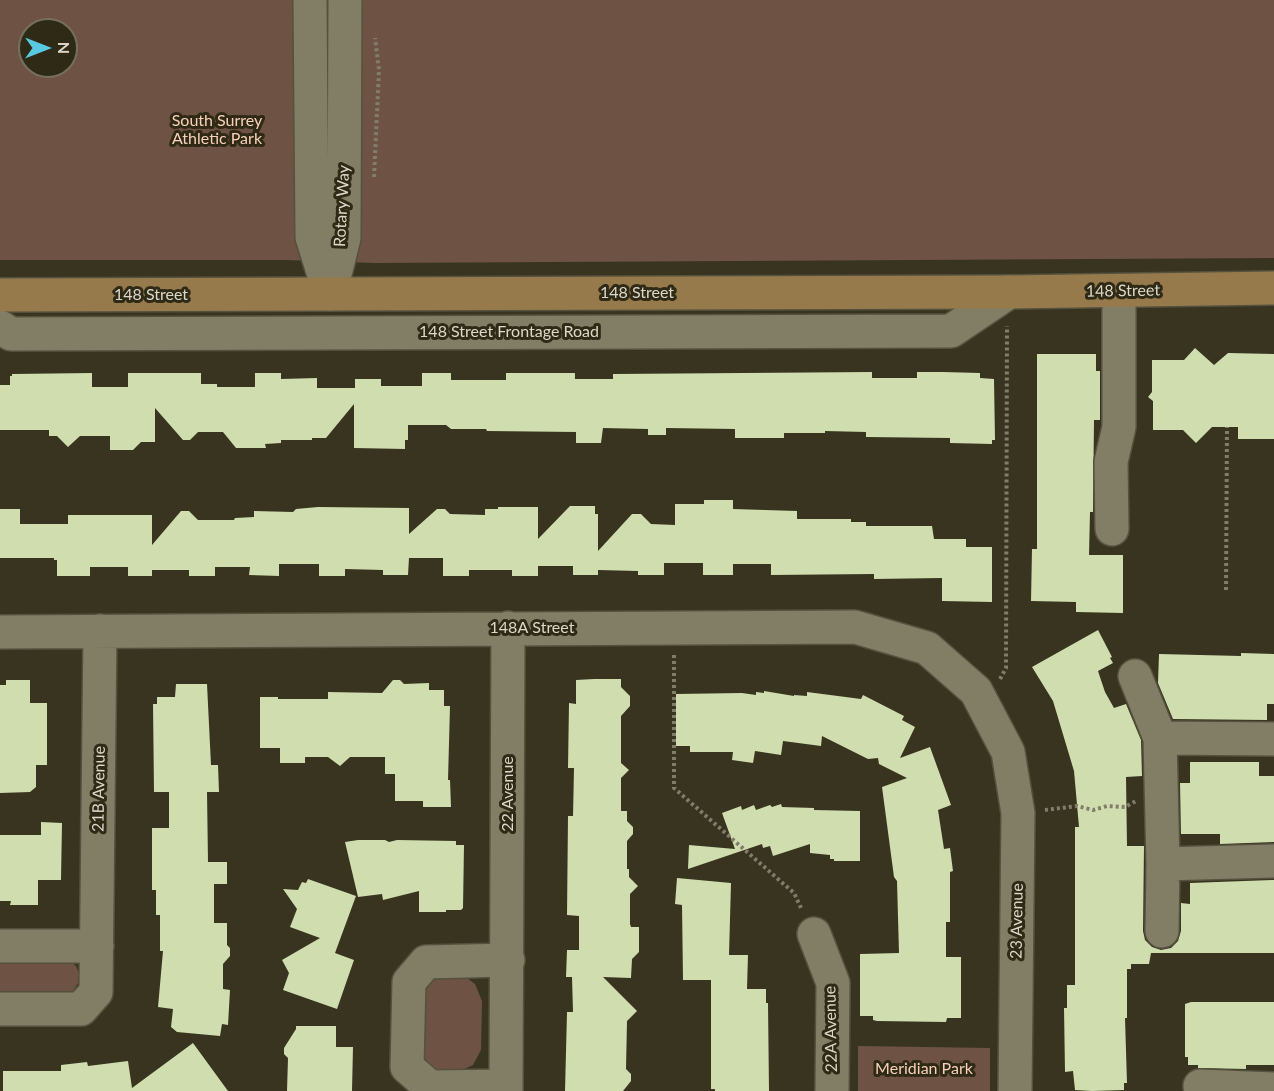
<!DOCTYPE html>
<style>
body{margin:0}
#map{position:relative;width:1274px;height:1091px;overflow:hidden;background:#39341f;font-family:Lato,sans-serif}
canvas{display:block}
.north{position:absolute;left:18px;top:18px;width:60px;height:60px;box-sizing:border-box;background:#2f2a15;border:2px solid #74705e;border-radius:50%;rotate:90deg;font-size:16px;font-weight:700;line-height:24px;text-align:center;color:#dbd8cb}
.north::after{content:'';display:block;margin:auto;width:21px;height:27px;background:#58c9e3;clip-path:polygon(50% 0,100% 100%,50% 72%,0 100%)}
</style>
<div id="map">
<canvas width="1274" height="1091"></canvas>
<div class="north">N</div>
</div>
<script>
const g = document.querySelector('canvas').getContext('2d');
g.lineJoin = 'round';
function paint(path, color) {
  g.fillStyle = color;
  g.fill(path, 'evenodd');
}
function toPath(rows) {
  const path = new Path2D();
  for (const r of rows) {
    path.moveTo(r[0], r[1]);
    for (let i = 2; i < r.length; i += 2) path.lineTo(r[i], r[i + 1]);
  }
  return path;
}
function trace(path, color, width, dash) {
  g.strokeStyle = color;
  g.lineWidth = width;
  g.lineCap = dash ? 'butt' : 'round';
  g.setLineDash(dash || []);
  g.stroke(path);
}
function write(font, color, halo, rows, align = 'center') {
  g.font = font + ' Lato,sans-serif';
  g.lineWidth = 6;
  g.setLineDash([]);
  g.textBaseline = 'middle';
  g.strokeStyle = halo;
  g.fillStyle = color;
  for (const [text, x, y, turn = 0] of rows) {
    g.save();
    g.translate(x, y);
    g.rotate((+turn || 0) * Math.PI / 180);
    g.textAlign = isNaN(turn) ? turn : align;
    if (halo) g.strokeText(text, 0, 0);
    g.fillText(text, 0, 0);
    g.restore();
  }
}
paint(toPath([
 [0,0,1274,0,1274,258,374,263,286,260,0,260],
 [30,30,66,30,66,66,30,66],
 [0,958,70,961,76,966,81,978,71,995,0,998],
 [448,974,463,975,475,984,482,1001,481,1050,473,1065,458,1072,441,1073,429,1065,422,1053,421,996,432,980],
 [858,1046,990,1048,990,1091,858,1091]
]), '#6e5344');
paint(toPath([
 [1195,348,1214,365,1228,353,1274,354,1274,439,1238,439,1238,427,1212,427,1196,443,1183,430,1153,430,1153,401,1148,397,1152,392,1152,360,1184,360],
 [1037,354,1096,354,1096,371,1100,371,1100,420,1094,420,1093,512,1090,512,1089,555,1123,555,1123,613,1076,612,1076,602,1031,601,1032,549,1037,549],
 [872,372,872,378,917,378,917,372,943,372,980,373,980,378,994,379,995,440,992,440,992,444,950,443,950,438,866,437,866,432,825,431,825,433,784,433,784,438,735,438,735,429,666,428,666,435,648,435,648,429,603,428,601,443,576,443,576,432,487,431,486,429,451,429,446,425,408,425,408,440,405,440,405,449,354,448,354,404,326,438,312,438,312,440,281,440,281,443,265,444,266,448,236,448,223,432,198,432,190,440,183,440,155,408,155,442,141,442,133,450,110,450,110,436,80,436,68,447,57,436,49,436,49,430,0,430,0,385,10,385,10,376,12,376,12,374,92,373,92,387,128,387,128,373,201,373,201,384,217,384,217,387,255,387,255,373,281,373,281,379,317,378,317,388,355,388,355,379,381,379,381,386,422,386,422,373,451,373,451,380,506,380,506,373,575,373,575,379,613,379,613,374],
 [704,500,733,500,733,509,797,511,797,519,851,519,851,522,866,522,866,526,932,526,934,539,966,539,966,547,992,547,992,602,942,601,942,578,874,579,874,574,771,575,771,564,733,564,733,575,703,575,703,563,664,563,664,575,638,575,638,571,598,570,598,575,573,575,573,566,538,566,538,576,512,576,512,570,469,570,469,576,443,576,443,558,409,558,408,575,383,575,383,570,345,569,345,576,319,576,319,564,279,564,279,576,249,575,250,567,215,567,215,576,189,576,189,570,152,570,152,576,128,576,128,567,90,567,90,576,57,576,57,560,54,560,54,558,0,558,0,509,20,509,20,524,68,524,68,515,152,515,152,545,181,511,189,511,198,520,234,520,235,518,254,517,254,511,293,512,296,509,318,507,409,508,409,534,437,509,445,509,450,514,485,515,485,509,498,509,498,507,538,507,538,539,570,506,595,506,595,514,598,514,598,551,632,514,641,514,651,524,675,525,675,504,704,504],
 [1098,630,1112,657,1110,658,1113,663,1098,671,1105,692,1114,708,1126,704,1141,740,1142,776,1126,777,1127,846,1144,846,1143,931,1145,940,1152,947,1161,950,1171,948,1178,941,1181,931,1181,903,1190,904,1190,883,1272,880,1274,880,1274,953,1151,953,1149,964,1131,964,1131,969,1127,969,1127,1018,1125,1018,1127,1083,1124,1083,1124,1090,1092,1091,1075,1090,1073,1071,1065,1072,1064,1008,1067,1008,1067,985,1075,985,1075,827,1079,827,1074,771,1053,701,1032,667],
 [1241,653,1274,654,1274,704,1267,704,1267,720,1173,719,1158,683,1159,654,1241,656],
 [594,679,621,679,621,687,630,696,630,706,621,716,621,763,629,770,621,778,621,811,627,811,627,821,633,827,633,834,627,841,627,869,629,869,629,877,638,886,630,894,630,924,631,927,639,927,639,952,632,959,631,978,603,977,637,1011,627,1021,626,1069,631,1074,631,1081,623,1091,565,1091,567,1012,573,1012,572,977,566,977,567,950,579,950,579,916,567,915,568,816,573,816,574,768,568,768,569,703,576,704,576,680],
 [6,680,30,680,30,703,47,703,47,765,36,765,36,787,30,792,0,793,0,685,6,685],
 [393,680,400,680,404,684,429,683,429,690,444,690,444,706,450,706,448,780,450,780,451,807,423,807,423,801,395,801,395,774,385,774,385,757,350,757,340,766,328,757,305,757,305,763,280,763,280,748,260,748,260,697,278,697,278,699,328,699,328,692,382,693],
 [176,684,207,684,211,765,218,765,219,792,207,792,208,862,227,862,227,884,214,884,214,923,227,923,227,945,230,948,230,956,223,964,223,989,230,990,228,1025,222,1024,220,1036,177,1032,171,1027,173,1009,158,1007,163,951,160,951,160,915,156,915,156,890,152,890,152,828,169,828,169,792,154,792,153,704,157,704,157,697,175,697],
 [764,691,794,696,794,695,807,696,807,692,861,699,863,695,904,716,902,720,915,727,900,758,930,747,951,805,938,810,944,849,950,848,953,871,950,872,950,922,946,922,946,957,961,957,961,1018,947,1018,946,1022,877,1021,873,1020,873,1016,860,1016,860,954,899,953,897,881,894,877,882,787,907,778,879,764,878,758,868,759,822,736,821,746,783,741,781,755,755,751,753,763,732,760,733,752,690,752,690,746,676,746,676,694,742,693,756,695,756,692,764,693],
 [1190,762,1259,762,1259,776,1274,776,1274,842,1220,844,1220,834,1181,834,1180,783,1190,783],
 [781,804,782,807,814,808,814,810,860,811,860,861,834,861,834,859,830,859,830,855,810,853,810,844,773,856,770,846,763,848,762,844,688,869,689,845,735,849,722,813,741,806,742,810,754,805,756,810,770,805,772,807],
 [41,822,62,823,61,880,38,880,38,905,10,905,11,901,0,901,0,835,41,835],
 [358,840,385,840,389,842,397,840,456,841,456,845,464,845,463,908,461,910,446,910,446,912,419,912,419,891,383,900,382,894,358,897,345,842],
 [677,878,731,883,729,955,748,955,747,989,766,989,766,1003,768,1003,769,1091,715,1091,715,1089,711,1089,711,980,683,980,682,905,675,904],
 [308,879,356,896,335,953,354,960,337,1009,283,990,289,973,282,960,320,938,290,927,297,909,283,889,298,890,302,882,306,883],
 [1191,1002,1274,1002,1274,1065,1246,1065,1246,1069,1198,1068,1198,1065,1188,1065,1188,1057,1185,1057,1185,1004],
 [296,1026,336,1026,336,1047,353,1047,352,1091,287,1091,288,1058,284,1054,284,1048,296,1029],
 [193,1043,228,1091,3,1091,3,1071,61,1071,61,1065,87,1062,88,1066,128,1061,132,1088]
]), '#cfddaf');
const minor = toPath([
 [310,0,312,237,330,294],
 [330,294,344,238,345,0],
 [0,327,11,334,951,331,1009,292],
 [1112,529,1111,462,1119,427,1119,291],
 [0,632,855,627,927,648,976,691,1008,752,1018,813,1015,1091],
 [1135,676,1160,738,1163,864,1274,861],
 [1160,738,1274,739],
 [1162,931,1163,864],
 [814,934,833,983,832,1091],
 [0,946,97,946],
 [0,1009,81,1009,96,992,100,631],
 [506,1086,430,1087,407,1067,409,982,426,962,508,960],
 [1200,1086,1274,1089],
 [506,1091,508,628]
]);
const major = toPath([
 [0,295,1009,292,1274,288]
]);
trace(minor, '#54513e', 36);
trace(major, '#54513e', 36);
trace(toPath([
 [374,177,379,70,375,38],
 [1226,590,1227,427],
 [674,655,674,788,794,893,802,910],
 [1000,679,1006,668,1007,326],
 [1045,810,1077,806,1093,810,1107,806,1125,807,1136,801]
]), '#817d6b', 4, [3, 3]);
trace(minor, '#827d65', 33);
trace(major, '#967a4c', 33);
write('16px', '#f9d0b9', '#2f2a15', [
 ["South Surrey",217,121],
 ["Athletic Park",217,139],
 ["Meridian Park",924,1069]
]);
write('16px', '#dbd8cb', '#2f2a15', [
 ["Rotary Way",342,206,-87],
 ["148 Street",1123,291,-1],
 ["148 Street",637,293],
 ["148 Street",151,295],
 ["148 Street Frontage Road",509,332],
 ["148A Street",532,628],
 ["21B Avenue",99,789,-89],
 ["22 Avenue",508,794,-90],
 ["23 Avenue",1017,921,-89],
 ["22A Avenue",831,1029,-91]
]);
</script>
